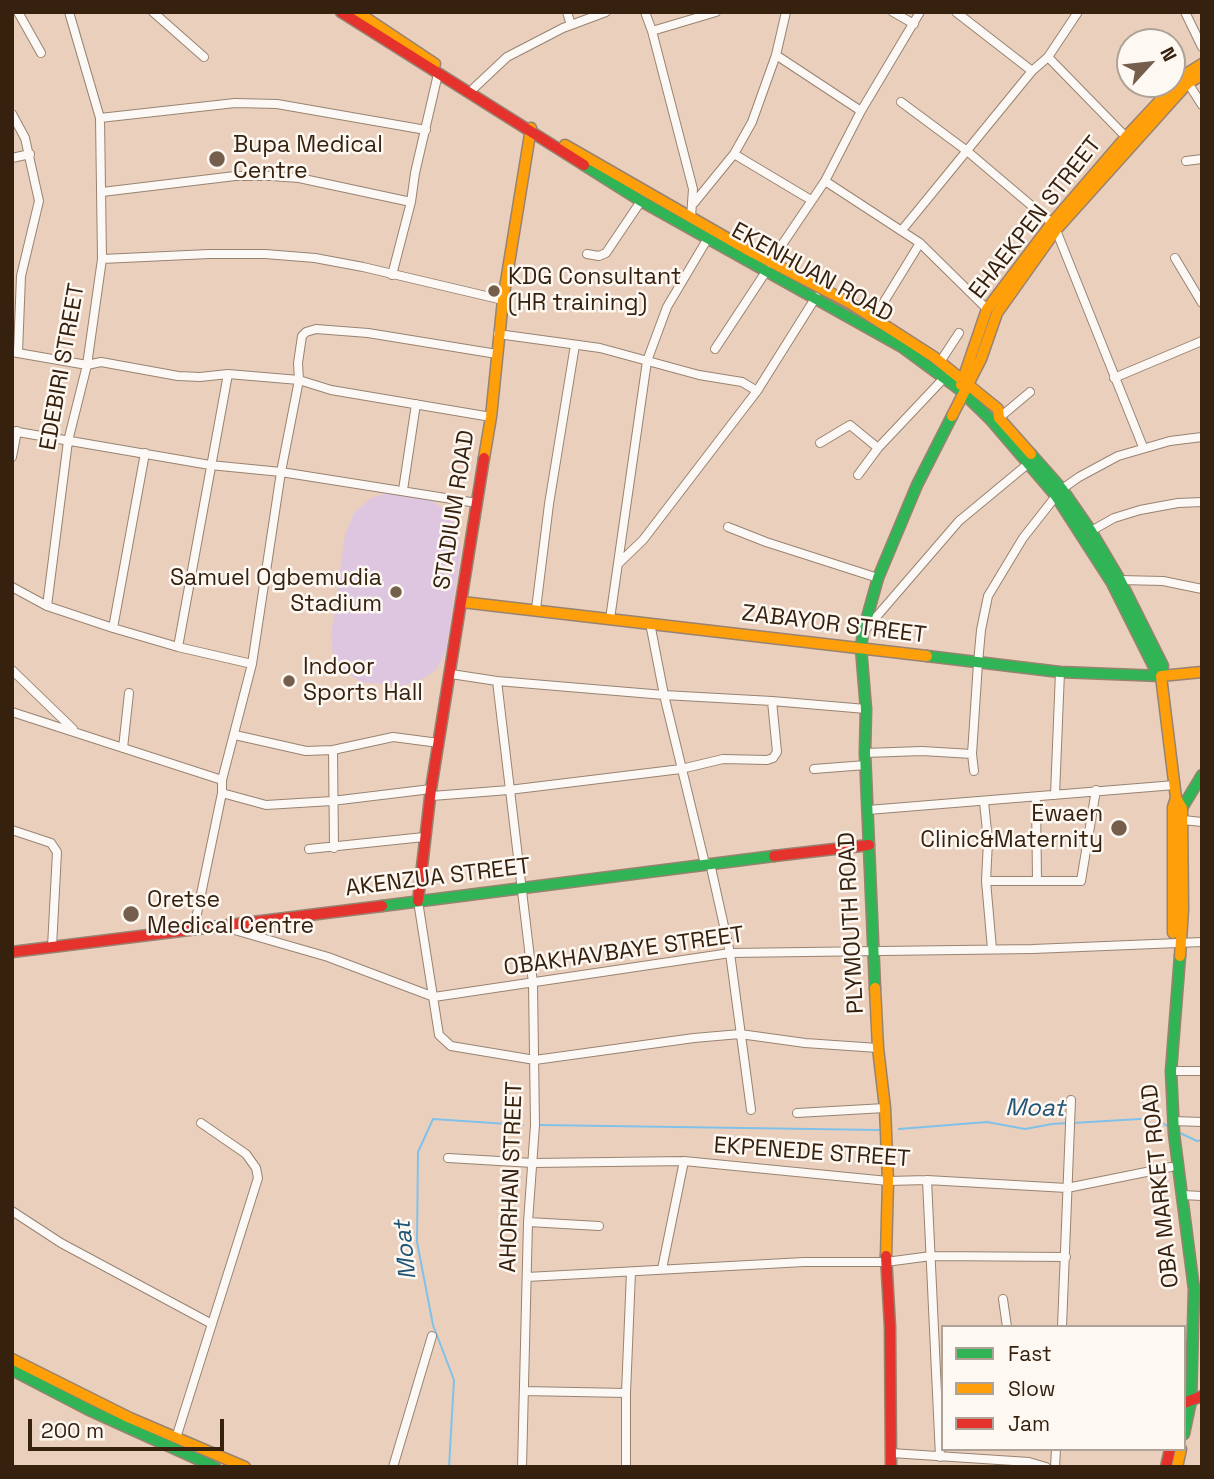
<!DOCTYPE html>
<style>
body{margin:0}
#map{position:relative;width:1214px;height:1479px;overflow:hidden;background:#ead0bc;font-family:"Space Grotesk",sans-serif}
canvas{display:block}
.frame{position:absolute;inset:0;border:14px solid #36210e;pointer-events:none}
.legend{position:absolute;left:941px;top:1325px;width:245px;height:126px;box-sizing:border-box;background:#fef8f3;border:2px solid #aea297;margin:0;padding:9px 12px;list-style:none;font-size:21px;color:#36210e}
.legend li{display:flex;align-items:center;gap:14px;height:35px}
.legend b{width:35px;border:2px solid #aea297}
.north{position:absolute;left:1116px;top:28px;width:70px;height:70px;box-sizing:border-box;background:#fef8f3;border:2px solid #aea297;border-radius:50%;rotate:63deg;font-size:19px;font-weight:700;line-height:28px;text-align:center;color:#36210e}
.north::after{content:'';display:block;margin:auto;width:24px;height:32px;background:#755e4b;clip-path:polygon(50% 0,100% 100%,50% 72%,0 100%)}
.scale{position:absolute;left:28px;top:1419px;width:196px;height:32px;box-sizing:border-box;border:4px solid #36210e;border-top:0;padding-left:9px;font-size:21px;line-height:24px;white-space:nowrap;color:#36210e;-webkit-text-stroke:5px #fef8f3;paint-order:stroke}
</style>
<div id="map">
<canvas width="1214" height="1479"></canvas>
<div class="frame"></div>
<ul class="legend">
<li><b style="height:9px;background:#30b455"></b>Fast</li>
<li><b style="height:9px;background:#ff9f0a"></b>Slow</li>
<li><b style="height:9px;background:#e5322d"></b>Jam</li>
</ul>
<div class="north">N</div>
<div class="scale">200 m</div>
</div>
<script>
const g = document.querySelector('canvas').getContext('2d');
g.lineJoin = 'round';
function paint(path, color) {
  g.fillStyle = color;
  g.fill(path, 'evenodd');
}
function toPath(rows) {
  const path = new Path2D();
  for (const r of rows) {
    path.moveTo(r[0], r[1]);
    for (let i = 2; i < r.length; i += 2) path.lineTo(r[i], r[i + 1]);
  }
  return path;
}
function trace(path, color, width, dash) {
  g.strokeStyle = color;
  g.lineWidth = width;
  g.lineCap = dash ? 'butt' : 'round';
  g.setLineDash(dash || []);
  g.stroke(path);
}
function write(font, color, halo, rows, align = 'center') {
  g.font = font + ' "Space Grotesk",sans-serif';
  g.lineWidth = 5;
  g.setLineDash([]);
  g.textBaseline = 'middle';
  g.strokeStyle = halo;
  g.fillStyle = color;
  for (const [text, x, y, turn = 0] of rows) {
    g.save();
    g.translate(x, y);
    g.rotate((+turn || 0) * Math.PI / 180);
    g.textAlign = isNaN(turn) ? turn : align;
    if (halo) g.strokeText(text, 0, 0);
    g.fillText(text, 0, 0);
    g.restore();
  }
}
paint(toPath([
 [391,492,429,498,447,512,457,529,461,550,446,651,437,669,421,680,401,686,362,682,344,671,333,656,331,635,345,535,354,513,371,498]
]), '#dec6e1');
trace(toPath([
 [1073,1123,1156,1118,1167,1126],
 [540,1125,879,1130],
 [899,1129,987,1122,1025,1129,1052,1124,1068,1123],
 [1180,1133,1197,1141,1202,1140],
 [449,1467,454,1380,433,1325,417,1242,418,1152,433,1119,523,1125]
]), '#81c1e9', 2);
const street = toPath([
 [18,12,41,53],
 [153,12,204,57],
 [567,12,571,25],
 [645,12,652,31,693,189,691,217],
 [893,12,914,24],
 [956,12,1032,71],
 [1185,12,1202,47],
 [652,31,716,12],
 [776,55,861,111],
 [1048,57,1126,137],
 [1172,65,1183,76],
 [1188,83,1202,105],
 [474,88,507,57,563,28,606,12],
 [901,102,967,151,1052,223],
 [12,114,25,138,39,201,21,276,18,352],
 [100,118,235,103,277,104,426,130],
 [734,154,811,200],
 [12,158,30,154],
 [1186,161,1202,159],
 [825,181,920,243,987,309],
 [102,192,235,176,271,176,299,178,411,202],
 [694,203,734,154,752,122,776,55,786,12],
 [902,230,1032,71,1048,57,1078,12],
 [1056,230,1143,447],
 [587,254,599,256,606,253,641,201],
 [1175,258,1202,303],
 [102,259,209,254,265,254,315,258,363,267,503,300],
 [771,261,825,181,861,111,920,12],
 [392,275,411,202,415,173,438,74],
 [874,318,920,243],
 [498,334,600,348,699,375,742,382,757,391],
 [715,349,767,270],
 [12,352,87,365,101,362,178,376,200,377,228,374,299,380,331,390,491,417],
 [940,362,959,333],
 [1114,378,1202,341],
 [999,418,1030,392],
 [12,431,210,465,281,472,477,503],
 [820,443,850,425,878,448],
 [12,457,17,431],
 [858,475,878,448,945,377],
 [1062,489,1079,477,1118,456,1170,441,1202,437],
 [403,490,416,404],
 [728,527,766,542,878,578],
 [1091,531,1114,518,1140,510,1178,503,1202,502],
 [619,563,643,540,757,391,816,297],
 [1120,580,1163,581,1202,589],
 [12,587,47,606,113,628,178,647,252,664],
 [47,606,68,441,87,365,102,259,100,118,69,12],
 [536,609,549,504,575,345],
 [610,619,647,361,667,307,708,238],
 [650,623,664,695,705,864],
 [113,628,145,453],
 [865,630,959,521,1029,463],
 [178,647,228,374],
 [12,670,73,729],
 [451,674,497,681,664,695,772,701,866,709],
 [497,681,533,983,535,1125,528,1222,522,1467],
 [12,712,222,780],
 [235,735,306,751,333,750,393,737,439,743],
 [123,748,129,693],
 [333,750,334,848],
 [865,753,922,751,972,754],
 [814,769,866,765],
 [974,771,972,754,978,663,981,630,988,596,1023,538,1056,496],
 [222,793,266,805,332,801,431,789],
 [1055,795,1060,672],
 [432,796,509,790,681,769,723,759,767,760,773,758,777,752,772,701],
 [1036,797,1037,880],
 [984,802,988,841,986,881,992,949],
 [868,810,1175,785],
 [1183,820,1202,822],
 [12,830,51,843,57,852,52,947],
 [309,849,424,837],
 [710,863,730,953,751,1110],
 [986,881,1081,881,1096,790],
 [418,901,439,1035,451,1046,535,1060,694,1038,740,1034,805,1043,878,1048],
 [224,927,328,957,434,997,730,953,1033,949,1202,942],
 [194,928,222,793,222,780,252,664,281,472,299,380,298,363,302,336,306,332,316,329,368,333,497,354],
 [1171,1071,1202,1071],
 [797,1113,885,1108],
 [1173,1121,1202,1122],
 [448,1158,533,1163,684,1161,888,1181,927,1180,1067,1188,1171,1167],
 [927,1180,940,1457],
 [1182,1195,1202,1196],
 [12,1211,61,1243,210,1323],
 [528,1222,599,1226],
 [662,1269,684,1161],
 [527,1277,804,1262,886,1262,931,1256,1066,1257],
 [1003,1299,1007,1327],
 [1062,1327,1071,1100],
 [524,1391,626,1393],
 [176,1438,258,1178,256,1168,246,1154,201,1123],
 [891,1453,1029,1462,1046,1467],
 [393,1467,432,1336],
 [626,1467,626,1393,631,1272],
 [1055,1467,1056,1449]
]);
const fast = toPath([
 [584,165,641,201,902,347,959,389,990,419,1056,496,1112,583,1155,669,1161,676],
 [1031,454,1062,489,1091,531,1120,580,1163,666,1161,676],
 [927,656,1060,672,1161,676],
 [1182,808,1202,775],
 [382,906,774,856],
 [1180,956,1171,1071,1174,1134,1194,1289,1191,1401,1184,1434],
 [875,988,865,753,866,709,861,648,863,632,878,578,917,485,952,416],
 [12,1370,89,1410,215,1467]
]);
const slow = toPath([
 [357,12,435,64],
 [565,145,746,249,850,303,934,357,998,409,999,418,1031,454],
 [961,385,987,309,1052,223,1126,137,1183,76,1202,64],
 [952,416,981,359,997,313,1056,230,1188,83,1202,75],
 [484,458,491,417,503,300,531,128],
 [462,602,927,656],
 [1173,933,1173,807,1176,798],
 [1180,956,1183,909,1182,808,1176,798,1161,676,1202,672],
 [875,988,878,1048,885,1108,888,1181,886,1256],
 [12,1359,130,1418,245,1467],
 [1177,1467,1181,1449]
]);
const jam = toPath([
 [341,12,584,165],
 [774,856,869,845],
 [418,901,431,789,484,458],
 [12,952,382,906],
 [886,1256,890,1327,891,1467],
 [1184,1403,1202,1396],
 [1166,1467,1170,1449]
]);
trace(street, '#988371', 10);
trace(fast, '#988371', 13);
trace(slow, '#988371', 13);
trace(jam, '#988371', 13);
trace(street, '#fcf8f5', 8);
trace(fast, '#30b455', 10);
trace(slow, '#ff9f0a', 10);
trace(jam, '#e5322d', 10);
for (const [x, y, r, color] of [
 [217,159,9,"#755e4b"],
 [494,291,7,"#755e4b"],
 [396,592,7,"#755e4b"],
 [289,681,7,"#755e4b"],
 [1119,828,9,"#755e4b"],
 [131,914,9,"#755e4b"]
]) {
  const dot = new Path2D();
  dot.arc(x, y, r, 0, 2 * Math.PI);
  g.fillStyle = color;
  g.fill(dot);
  trace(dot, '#fef8f3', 2.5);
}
write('23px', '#36210e', '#fef8f3', [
 ["Bupa Medical",233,146],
 ["Centre",233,172],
 ["KDG Consultant",508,278],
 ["(HR training)",508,304],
 ["Samuel Ogbemudia",382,579,"right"],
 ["Stadium",382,605,"right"],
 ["Indoor",303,668],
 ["Sports Hall",303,694],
 ["Ewaen",1103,815,"right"],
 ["Clinic&Maternity",1103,841,"right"],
 ["Oretse",147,901],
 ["Medical Centre",147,927]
], 'left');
write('23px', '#36210e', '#fef8f3', [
 ["EHAEKPEN STREET",1036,218,-52],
 ["EKENHUAN ROAD",812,273,29],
 ["EDEBIRI STREET",63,367,-80],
 ["STADIUM ROAD",455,510,-81],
 ["ZABAYOR STREET",834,625,7],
 ["AKENZUA STREET",438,878,-7],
 ["PLYMOUTH ROAD",852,923,-93],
 ["OBAKHAVBAYE STREET",624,952,-8],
 ["EKPENEDE STREET",812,1153,4],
 ["AHORHAN STREET",512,1177,-88],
 ["OBA MARKET ROAD",1161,1186,-96]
]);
write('italic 24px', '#1f5476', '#fef8f3', [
 ["Moat",1035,1109,1],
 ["Moat",406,1250,-96]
]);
</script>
